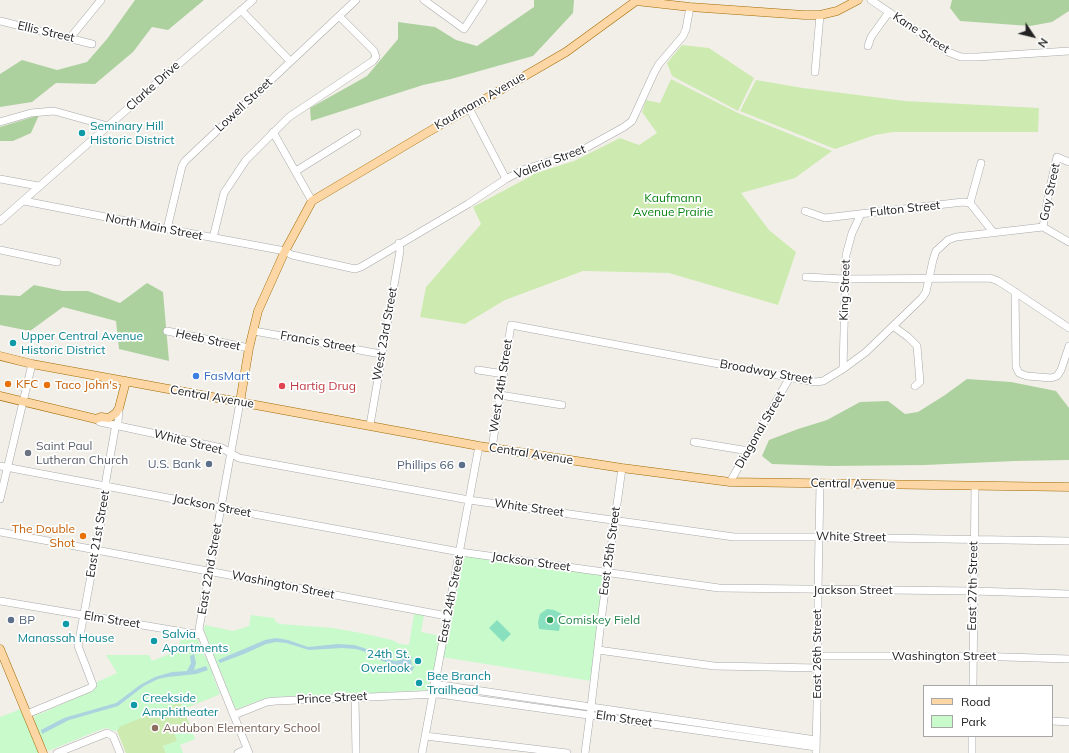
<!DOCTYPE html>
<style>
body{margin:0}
#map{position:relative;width:1069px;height:753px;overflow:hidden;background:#f2efe9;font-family:Mulish,sans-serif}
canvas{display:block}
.legend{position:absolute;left:923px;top:685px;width:130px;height:52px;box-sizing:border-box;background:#fff;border:1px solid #a7a7a7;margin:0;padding:5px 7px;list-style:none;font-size:12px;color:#222}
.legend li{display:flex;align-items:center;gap:8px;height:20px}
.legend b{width:20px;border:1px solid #a7a7a7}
.north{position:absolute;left:1013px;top:16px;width:40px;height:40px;-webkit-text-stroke:3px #fff;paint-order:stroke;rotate:125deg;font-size:11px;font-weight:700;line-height:16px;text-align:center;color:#222}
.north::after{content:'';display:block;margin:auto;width:14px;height:18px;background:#222;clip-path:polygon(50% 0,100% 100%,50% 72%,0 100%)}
</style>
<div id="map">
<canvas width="1069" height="753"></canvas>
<ul class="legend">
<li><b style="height:5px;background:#fcd6a4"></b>Road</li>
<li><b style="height:11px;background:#c8facc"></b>Park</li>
</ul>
<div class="north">N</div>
</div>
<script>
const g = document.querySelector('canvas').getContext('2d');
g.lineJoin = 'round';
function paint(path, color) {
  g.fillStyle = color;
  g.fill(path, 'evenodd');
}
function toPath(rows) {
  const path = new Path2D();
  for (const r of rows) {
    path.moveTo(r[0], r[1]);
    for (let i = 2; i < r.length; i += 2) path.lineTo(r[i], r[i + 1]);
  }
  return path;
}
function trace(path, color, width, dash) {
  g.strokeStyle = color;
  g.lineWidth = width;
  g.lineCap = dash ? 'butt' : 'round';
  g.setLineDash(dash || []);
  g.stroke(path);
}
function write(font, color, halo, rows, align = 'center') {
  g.font = font + ' Mulish,sans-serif';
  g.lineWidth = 3.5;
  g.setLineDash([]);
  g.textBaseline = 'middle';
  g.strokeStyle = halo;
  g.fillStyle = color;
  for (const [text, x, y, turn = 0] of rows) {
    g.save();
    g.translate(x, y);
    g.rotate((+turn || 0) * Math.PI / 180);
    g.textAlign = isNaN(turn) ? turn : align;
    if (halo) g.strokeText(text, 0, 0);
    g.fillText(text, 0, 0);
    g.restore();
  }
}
paint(toPath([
 [682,45,709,48,754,78,738,111,672,76,667,63],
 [671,79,738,113,832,151,795,178,741,193,769,230,796,252,778,305,669,273,583,271,505,300,465,324,420,317,426,287,481,224,473,207,531,176,533,174,574,161,620,138,639,145,657,133,642,112,646,100,660,103],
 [756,80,803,88,905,101,1039,108,1038,132,893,132,875,135,835,149,740,111],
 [196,694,218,695,183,709,190,725,174,732,178,741,163,746,166,753,126,753,115,726]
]), '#cdebb0');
paint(toPath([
 [135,0,204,0,168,30,152,27,133,52,95,84,56,83,32,102,0,107,0,74,22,60,57,70,87,62,107,39],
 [534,0,574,0,573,13,533,56,451,79,423,85,311,121,310,108,367,76,398,39,398,22,435,27,456,40,477,46,534,7],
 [952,0,1069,0,1069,11,1052,22,1030,26,960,21,950,8],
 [39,115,31,133,13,141,0,141,0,127],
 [147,283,163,292,169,361,119,349,116,321,63,307,30,331,0,325,0,295,20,296,34,285,63,291,88,291,120,303],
 [967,379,1011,382,1056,391,1069,408,1069,460,1015,461,925,465,831,466,772,464,762,456,769,440,798,429,827,420,860,402,888,401,905,414,918,412,945,395]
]), '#add19e');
paint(toPath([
 [463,552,607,573,591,681,442,657],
 [414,614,424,615,421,632,441,636,431,687,428,690,376,693,359,697,349,697,340,694,276,697,266,698,237,709,235,708,221,672,213,676,220,694,183,709,180,702,119,727,119,729,117,730,114,731,107,728,102,729,48,751,43,742,36,745,39,753,0,753,0,717,21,709,28,726,35,723,34,715,42,713,92,691,96,687,97,682,117,673,106,655,149,655,152,661,177,651,179,646,182,634,197,638,205,657,213,653,204,631,205,625,233,631,249,626,251,615,274,618,276,622,280,624,333,628,361,633,392,640,400,644,409,645],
 [190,725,195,739,180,745,183,753,166,753,163,746,177,741,174,732]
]), '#c8facc');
paint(toPath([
 [547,609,554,610,562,614,559,631,539,629,538,622,540,614],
 [497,620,511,634,503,642,489,628]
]), '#88e0be');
paint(toPath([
 [276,638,288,640,308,647,338,644,354,645,364,648,382,657,395,661,400,660,406,656,410,656,413,658,411,658,412,667,415,666,412,671,409,672,401,666,382,661,366,652,356,649,342,648,309,650,286,643,276,642,266,644,244,654,220,663,218,660,265,640],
 [194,654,196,663,194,670,206,666,208,670,196,674,168,677,158,679,144,686,118,706,69,720,42,734,41,730,64,718,116,703,140,685,155,677,172,672,187,671,191,663,190,656]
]), '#aad3df');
const minor = toPath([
 [424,0,464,29,483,0],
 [871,0,948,52,961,57,977,57,1069,51],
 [241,10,290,61],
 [0,21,92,44],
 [70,38,101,0],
 [868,46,871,37,889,12],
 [815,72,820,15],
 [469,108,506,179],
 [0,122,31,113,54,111,108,126],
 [273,132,312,201],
 [296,171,357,133],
 [0,179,38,186],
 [24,201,167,229,285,251,292,255,355,269,361,267,468,204,506,179,525,169,577,153,624,127,632,121,654,73,659,64,683,36,686,29,690,7],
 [970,203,981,163],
 [805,211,825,218,963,202,970,203,993,232],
 [0,221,166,75,253,0],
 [1043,227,1049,192,1057,157,1069,162],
 [167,229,182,166,185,161,356,0],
 [213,238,224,193,246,160,289,117,373,61,376,57,374,51,339,16],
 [0,250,57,262],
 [806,277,844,279,990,278,998,281,1009,288,1069,328],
 [1015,292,1016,367,1019,373,1027,376,1051,378,1057,376,1061,370,1069,346],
 [893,326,908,337,917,346,920,382,915,386],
 [167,331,249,348],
 [254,331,381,354],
 [843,369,846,255,852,233,861,214],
 [478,370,504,374],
 [500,395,562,405],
 [240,402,199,629,249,753],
 [96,419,100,422,222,448,239,458,469,500,734,537,818,537,1069,541],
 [370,425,400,251,399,243],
 [694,442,749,451],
 [492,448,511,325,815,382,823,381,843,369,866,352,922,298,926,292,933,260,936,251,948,240,956,237,1043,227,1069,242],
 [0,466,221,508,460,552,719,588,973,591,1069,594],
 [730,482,790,377],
 [0,499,32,364],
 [0,532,447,616],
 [0,601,201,635],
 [598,650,714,666,818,668],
 [818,656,973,656,1069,659],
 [434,684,816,740],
 [973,686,975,486],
 [355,697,356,753],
 [27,714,90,688,93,685,78,646,106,494,106,480,115,429,118,422,119,408],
 [234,715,267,702,276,701,439,694,816,747],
 [1052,721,1069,722],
 [425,736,567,753],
 [57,753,107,733,113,736,120,753],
 [238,753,247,749],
 [422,753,479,446],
 [585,753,591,707,602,613,622,468],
 [816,753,818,656,818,590,820,484],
 [972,753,972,736]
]);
const major = toPath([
 [0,356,32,364,479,446,622,468,730,482,1069,487],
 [0,396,96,419,101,417,109,418,116,413,119,408,126,381],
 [240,402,249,348,258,311,285,251,312,201,423,135,566,52,636,1,690,7,804,15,820,15,837,11,858,0],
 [0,649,43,753]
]);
trace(minor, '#a9a9a9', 8);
trace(major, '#a06b00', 9);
trace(minor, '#fff', 7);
trace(major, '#fcd6a4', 8);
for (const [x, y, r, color] of [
 [82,133,4,"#0f9aa8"],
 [13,343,4,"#0f9aa8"],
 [196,376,4,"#3f7fe0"],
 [8,384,4,"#e8710a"],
 [47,385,4,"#e8710a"],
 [282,386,4,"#e0444e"],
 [28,453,4,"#6b7280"],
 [209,464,4,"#5c6f8a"],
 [462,465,4,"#5c6f8a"],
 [83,536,4,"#e8710a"],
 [11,620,4,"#5c6f8a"],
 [550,620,4,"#2e9e5b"],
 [66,624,4,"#0f9aa8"],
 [154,641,4,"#0f9aa8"],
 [418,661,4,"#0f9aa8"],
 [419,683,4,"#0f9aa8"],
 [134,705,4,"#0f9aa8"],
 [155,728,4,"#8d6e63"]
]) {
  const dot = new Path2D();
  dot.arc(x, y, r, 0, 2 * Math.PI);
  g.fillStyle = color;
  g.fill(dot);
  trace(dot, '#fff', 1.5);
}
write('12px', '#222', '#fff', [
 ["Ellis Street",46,32,13],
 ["Kane Street",921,33,33],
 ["Clarke Drive",153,86,-42],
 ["Kaufmann Avenue",480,101,-30],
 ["Lowell Street",244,105,-43],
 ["Valeria Street",550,162,-21],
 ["Gay Street",1050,192,-78],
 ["Fulton Street",905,209,-6],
 ["North Main Street",154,227,11],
 ["King Street",845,290,-88],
 ["West 23rd Street",385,334,-80],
 ["Heeb Street",208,340,12],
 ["Francis Street",318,342,10],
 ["Broadway Street",766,372,10],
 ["West 24th Street",501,386,-81],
 ["Central Avenue",212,397,10],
 ["Diagonal Street",760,430,-60],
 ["White Street",188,442,14],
 ["Central Avenue",531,454,9],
 ["Central Avenue",853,484,1],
 ["Jackson Street",212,506,11],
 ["White Street",529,508,8],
 ["East 21st Street",98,534,-80],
 ["White Street",851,537,1],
 ["East 25th Street",610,551,-82],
 ["Jackson Street",531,562,8],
 ["East 22nd Street",210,569,-80],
 ["Washington Street",283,585,11],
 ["East 27th Street",973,586,-89],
 ["Jackson Street",853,590],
 ["East 24th Street",451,599,-79],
 ["Elm Street",112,620,9],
 ["East 26th Street",817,654,-90],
 ["Washington Street",944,656],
 ["Prince Street",332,698,-3],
 ["Elm Street",624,719,8]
]);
write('12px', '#0d838f', '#fff', [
 ["Seminary Hill",90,126],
 ["Historic District",90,140],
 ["Upper Central Avenue",21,336],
 ["Historic District",21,350],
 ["Salvia",162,634],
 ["Apartments",162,648],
 ["Manassah House",66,638,"center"],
 ["24th St.",410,654,"right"],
 ["Overlook",410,668,"right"],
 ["Bee Branch",427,676],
 ["Trailhead",427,690],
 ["Creekside",142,698],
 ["Amphitheater",142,712]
], 'left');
write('12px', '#0c8416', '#fff', [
 ["Kaufmann",673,198],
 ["Avenue Prairie",673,212]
]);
write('12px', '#366cbe', '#fff', [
 ["FasMart",204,376]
], 'left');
write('12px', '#c56008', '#fff', [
 ["KFC",16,384],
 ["Taco John's",55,385],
 ["The Double",75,529,"right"],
 ["Shot",75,543,"right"]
], 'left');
write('12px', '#be3a42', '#fff', [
 ["Hartig Drug",290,386]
], 'left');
write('12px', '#5b616d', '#fff', [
 ["Saint Paul",36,446],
 ["Lutheran Church",36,460]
], 'left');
write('12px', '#4e5e75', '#fff', [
 ["U.S. Bank",201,464],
 ["Phillips 66",454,465],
 ["BP",19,620,"left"]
], 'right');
write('12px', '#27864d', '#fff', [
 ["Comiskey Field",558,620]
], 'left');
write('12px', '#785e54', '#fff', [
 ["Audubon Elementary School",163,728]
], 'left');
</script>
